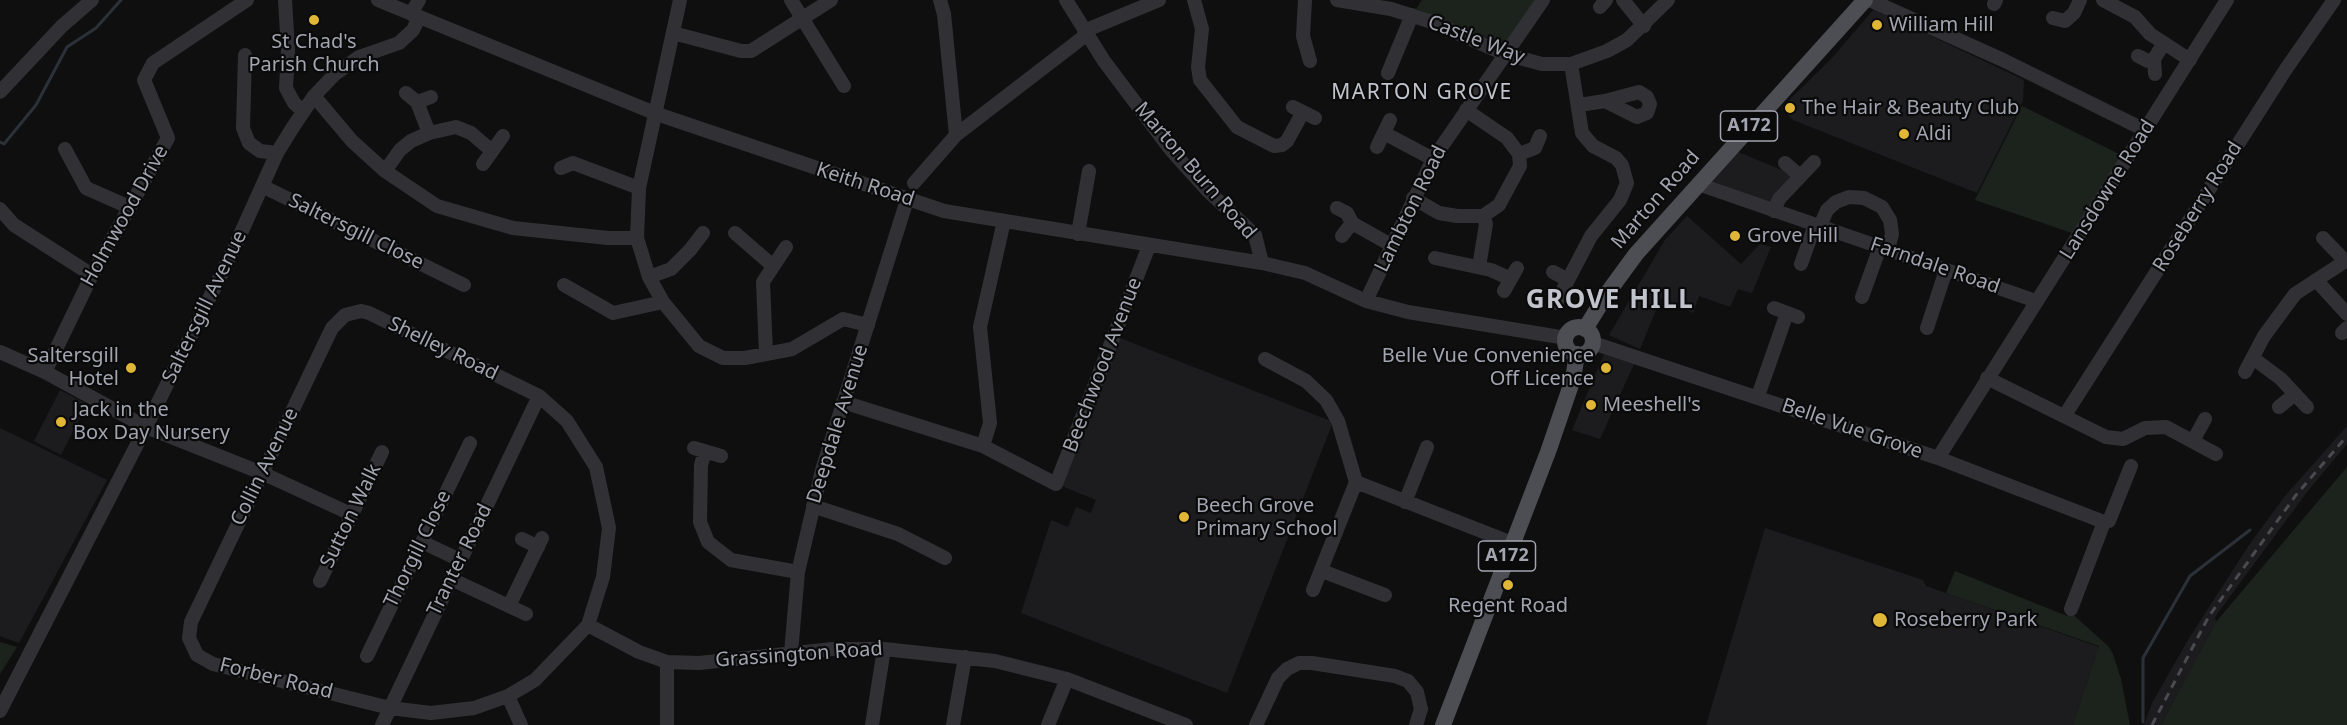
<!DOCTYPE html>
<style>
body{margin:0}
canvas{display:block;background:#0f0f10}
</style>
<canvas width="2347" height="725"></canvas>
<script>
const g = document.querySelector('canvas').getContext('2d');
g.lineJoin = 'round';
function paint(path, color) {
  g.fillStyle = color;
  g.fill(path, 'evenodd');
}
function toPath(rows) {
  const path = new Path2D();
  for (const r of rows) {
    if (r.length === 3) {
      path.moveTo(r[0] + r[2], r[1]);
      path.arc(r[0], r[1], r[2], 0, 2 * Math.PI);
      continue;
    }
    path.moveTo(r[0], r[1]);
    for (let i = 2; i < r.length; i += 2) path.lineTo(r[i], r[i + 1]);
  }
  return path;
}
function trace(path, color, width, dash) {
  g.strokeStyle = color;
  g.lineWidth = width;
  g.lineCap = dash ? 'butt' : 'round';
  g.setLineDash(dash || []);
  g.stroke(path);
}
function write(font, color, halo, rows, align = 'center') {
  g.font = font + ' "Noto Sans",sans-serif';
  g.lineWidth = 4.5;
  g.setLineDash([]);
  g.textBaseline = 'middle';
  g.strokeStyle = halo;
  g.fillStyle = color;
  for (const [text, x, y, turn = 0] of rows) {
    g.save();
    g.translate(x, y);
    g.rotate((+turn || 0) * Math.PI / 180);
    g.textAlign = isNaN(turn) ? turn : align;
    if (halo) g.strokeText(text, 0, 0);
    g.fillText(text, 0, 0);
    g.restore();
  }
}
paint(toPath([
 [1874,9,2024,80,2023,101,1977,193,1793,120,1781,108,1832,58],
 [1738,152,1794,175,1770,204,1709,182],
 [1687,216,1741,264,1760,244,1771,247,1752,293,1738,289,1730,307,1699,296,1693,313,1661,298,1640,349,1609,335,1665,240],
 [1120,338,1333,422,1227,693,1021,613,1051,520,1068,527,1076,507,1091,513,1096,500,1062,486],
 [1604,354,1634,364,1600,439,1572,430],
 [60,390,87,404,61,455,34,441],
 [2347,426,2347,444,2307,492,2215,617,2216,622,2161,725,2144,725,2152,703,2188,640,2249,545,2285,496],
 [0,428,107,480,19,643,0,636],
 [1765,528,1923,580,1926,586,2099,647,2073,725,1706,725]
]), '#1c1b1d');
paint(toPath([
 [1422,0,1537,0,1505,45,1416,9],
 [2022,106,2121,155,2072,233,1975,200],
 [2347,467,2347,725,2161,725,2216,622],
 [1955,571,2067,616,2069,611,2108,646,2113,654,2121,679,2130,725,2073,725,2099,646,1946,593],
 [0,642,17,647,0,674]
]), '#1c231d');
trace(toPath([
 [0,142,4,144,36,105,67,47,96,28,121,0],
 [2143,722,2143,658,2190,576,2250,530]
]), '#2a3138', 3);
trace(toPath([
 [285,0,288,50,286,88,294,103,303,111],
 [378,0,657,114,944,211,1262,263,1305,273,1366,301,1408,312,1566,338],
 [680,0,639,188,637,238,649,277,663,302,699,346,723,358,745,358,792,349,843,319,868,325],
 [791,0,844,86],
 [940,0,944,14,956,135],
 [1066,0,1104,61,1171,150,1209,192,1255,235,1262,263],
 [1194,0,1202,29,1198,67,1200,80,1237,127,1274,146,1282,145,1287,141,1303,112],
 [1305,0,1303,36,1310,61],
 [1337,0,1391,9,1432,22,1505,54,1542,64,1571,64,1607,51,1627,40,1668,0],
 [1623,0,1644,26],
 [1870,0,2003,60,2145,130],
 [2103,0,2135,17,2150,34,2190,60],
 [1994,4,1996,0],
 [1600,7,1606,0],
 [411,14,419,0],
 [2053,18,2065,21,2074,13,2080,0],
 [1084,31,1159,0],
 [673,33,741,51,751,51,831,0],
 [245,55,243,128,249,143,260,151,277,153],
 [2138,56,2148,61,2154,59],
 [1388,73,1412,15],
 [2155,74,2154,59,2164,43],
 [0,92,62,26,92,0],
 [406,93,417,102,431,97],
 [314,96,352,141,385,171,437,206,513,228,608,238,637,238],
 [417,102,429,133],
 [1579,105,1605,101,1639,92,1647,97,1650,104,1647,113,1637,117,1605,101],
 [1293,107,1315,118],
 [1384,133,1433,159],
 [1377,147,1390,120],
 [65,149,86,188,129,207],
 [1519,154,1535,148,1540,136],
 [1785,163,1800,176],
 [483,164,503,136],
 [561,168,573,163,639,188],
 [385,171,400,150,411,141,429,133,456,127,471,133,492,151],
 [914,183,956,135,1086,35],
 [1698,184,2036,301],
 [262,186,464,285],
 [1413,198,1439,213,1457,216,1483,216,1499,205,1520,166,1519,154,1507,138,1466,110],
 [1337,208,1347,213,1352,223,1391,245],
 [0,209,14,225,92,275],
 [1774,211,1779,199,1814,162],
 [1820,226,1827,210,1836,202,1849,197,1864,198,1882,207,1890,220,1892,234,1888,250],
 [735,233,773,266],
 [1078,234,1089,171],
 [1342,236,1352,223],
 [2323,238,2345,261],
 [1435,258,1491,270,1511,279],
 [1801,264,1815,225],
 [1479,267,1486,224,1483,216],
 [1553,272,1568,280],
 [649,277,671,269,690,250,703,233],
 [2316,280,2347,314],
 [564,285,613,313,663,302],
 [1504,291,1517,268],
 [1862,297,1880,247],
 [1366,301,1433,159,1543,0],
 [1556,303,1591,236,1620,200,1627,183,1622,165,1616,158,1593,146,1582,133,1571,64],
 [1774,308,1798,317],
 [361,311,369,313,539,396,567,421,596,467,609,528,603,577,588,625,535,680,508,696,474,708,431,713,390,708,213,664,197,655,189,638,191,622,332,328,345,315,361,311],
 [1927,328,1946,270],
 [2342,333,2347,328],
 [1593,343,1938,458,2104,522,2109,521,2131,466],
 [0,352,45,372,146,427,262,473,351,514],
 [766,354,763,282,786,247],
 [2253,358,2281,379,2307,407],
 [1265,359,1306,381,1326,400,1338,421,1356,482,1512,543],
 [45,372,92,275,168,138,144,80,153,63,247,0],
 [2245,372,2264,336,2295,294,2347,260],
 [1987,378,2106,437,2123,439,2145,428,2166,427,2216,454],
 [1758,396,1787,313],
 [843,402,983,446,1056,484,1149,246],
 [2279,407,2295,394],
 [2065,415,2286,69,2334,0],
 [2193,441,2205,419],
 [983,446,990,423,980,327,1004,221],
 [694,448,721,456],
 [705,451,701,465,700,522,708,542,731,560,798,572],
 [1938,458,2227,0],
 [1405,502,1427,447],
 [813,506,898,534,945,558],
 [522,539,538,547],
 [422,542,460,560],
 [1322,571,1385,595],
 [451,579,526,614],
 [320,581,382,452],
 [1313,590,1356,482],
 [509,606,542,538],
 [2071,609,2104,522],
 [588,625,639,652,667,662,699,663,833,649,884,649,995,661,1067,679,1186,725],
 [791,653,798,572,822,470,907,200],
 [367,656,470,443],
 [508,696,521,725],
 [0,711,146,427,236,244,277,153,293,127,314,96,335,74,359,57,399,43,413,30,419,17],
 [382,725,539,396],
 [667,725,667,662],
 [872,725,884,649],
 [953,725,965,657],
 [1048,725,1067,679],
 [1256,725,1278,678,1287,669,1299,663,1312,663,1395,676,1408,681,1417,692,1421,709,1416,725]
]), '#313135', 14);
trace(toPath([
 [1579,341,14],
 [1585,329,1606,295,1636,254,1865,0],
 [1443,725,1548,452,1573,379,1577,354]
]), '#4d4e54', 16);
trace(toPath([
 [2152,725,2209,616,2296,495,2347,436]
]), '#4a4b50', 3, [8, 6]);
for (const [x, y, r, color] of [
 [314,20,6,"#e0b637"],
 [1877,25,6,"#e0b637"],
 [1790,108,6,"#e0b637"],
 [1904,134,6,"#e0b637"],
 [1735,236,6,"#e0b637"],
 [131,368,6,"#e0b637"],
 [1606,368,6,"#e0b637"],
 [1591,405,6,"#e0b637"],
 [61,422,6,"#e0b637"],
 [1184,517,6,"#e0b637"],
 [1508,585,6,"#e0b637"],
 [1880,620,8,"#e0b637"]
]) {
  const dot = new Path2D();
  dot.arc(x, y, r, 0, 2 * Math.PI);
  g.fillStyle = color;
  g.fill(dot);
  trace(dot, '#0a0a0b', 2);
}
for (const [x, y, w] of [
 [1749,126,57],
 [1507,556,57]
]) {
  const box = new Path2D();
  box.roundRect(x - w / 2, y - 15, w, 30, 4.5);
  g.fillStyle = '#0a0a0b';
  g.fill(box);
  trace(box, '#a2a5b0', 1.5);
}
write('bold 18px', '#a2a5b0', null, [
 ["A172",1749,126],
 ["A172",1507,556]
]);
write('20px', '#a2a5b0', '#0a0a0b', [
 ["William Hill",1889,25],
 ["St Chad's",314,42,"center"],
 ["Parish Church",314,65,"center"],
 ["The Hair & Beauty Club",1802,108],
 ["Aldi",1916,134],
 ["Grove Hill",1747,236],
 ["Saltersgill",119,356,"right"],
 ["Hotel",119,379,"right"],
 ["Belle Vue Convenience",1594,356,"right"],
 ["Off Licence",1594,379,"right"],
 ["Meeshell's",1603,405],
 ["Jack in the",73,410],
 ["Box Day Nursery",73,433],
 ["Beech Grove",1196,506],
 ["Primary School",1196,529],
 ["Regent Road",1508,606,"center"],
 ["Roseberry Park",1894,620]
], 'left');
write('20px', '#a2a5b0', '#0a0a0b', [
 ["Castle Way",1476,40,21],
 ["Marton Burn Road",1195,171,49],
 ["Keith Road",865,185,18],
 ["Lansdowne Road",2108,190,-58],
 ["Marton Road",1656,200,-49],
 ["Roseberry Road",2198,207,-58],
 ["Lambton Road",1411,209,-64],
 ["Holmwood Drive",125,216,-61],
 ["Saltersgill Close",356,232,26],
 ["Farndale Road",1935,266,19],
 ["Saltersgill Avenue",205,307,-64],
 ["Shelley Road",443,349,26],
 ["Beechwood Avenue",1103,365,-69],
 ["Deepdale Avenue",838,424,-73],
 ["Belle Vue Grove",1852,429,19],
 ["Collin Avenue",265,467,-64],
 ["Sutton Walk",351,516,-64],
 ["Thorgill Close",418,549,-64],
 ["Tranter Road",460,560,-64],
 ["Grassington Road",799,655,-4],
 ["Forber Road",276,679,14]
]);
g.letterSpacing = '1.5px';
write('21px', '#c2c4cd', '#0a0a0b', [
 ["MARTON GROVE",1422,93]
]);
g.letterSpacing = '0px';
g.letterSpacing = '1.5px';
write('bold 26px', '#c2c4cd', '#0a0a0b', [
 ["GROVE HILL",1610,301]
]);
g.letterSpacing = '0px';
</script>
